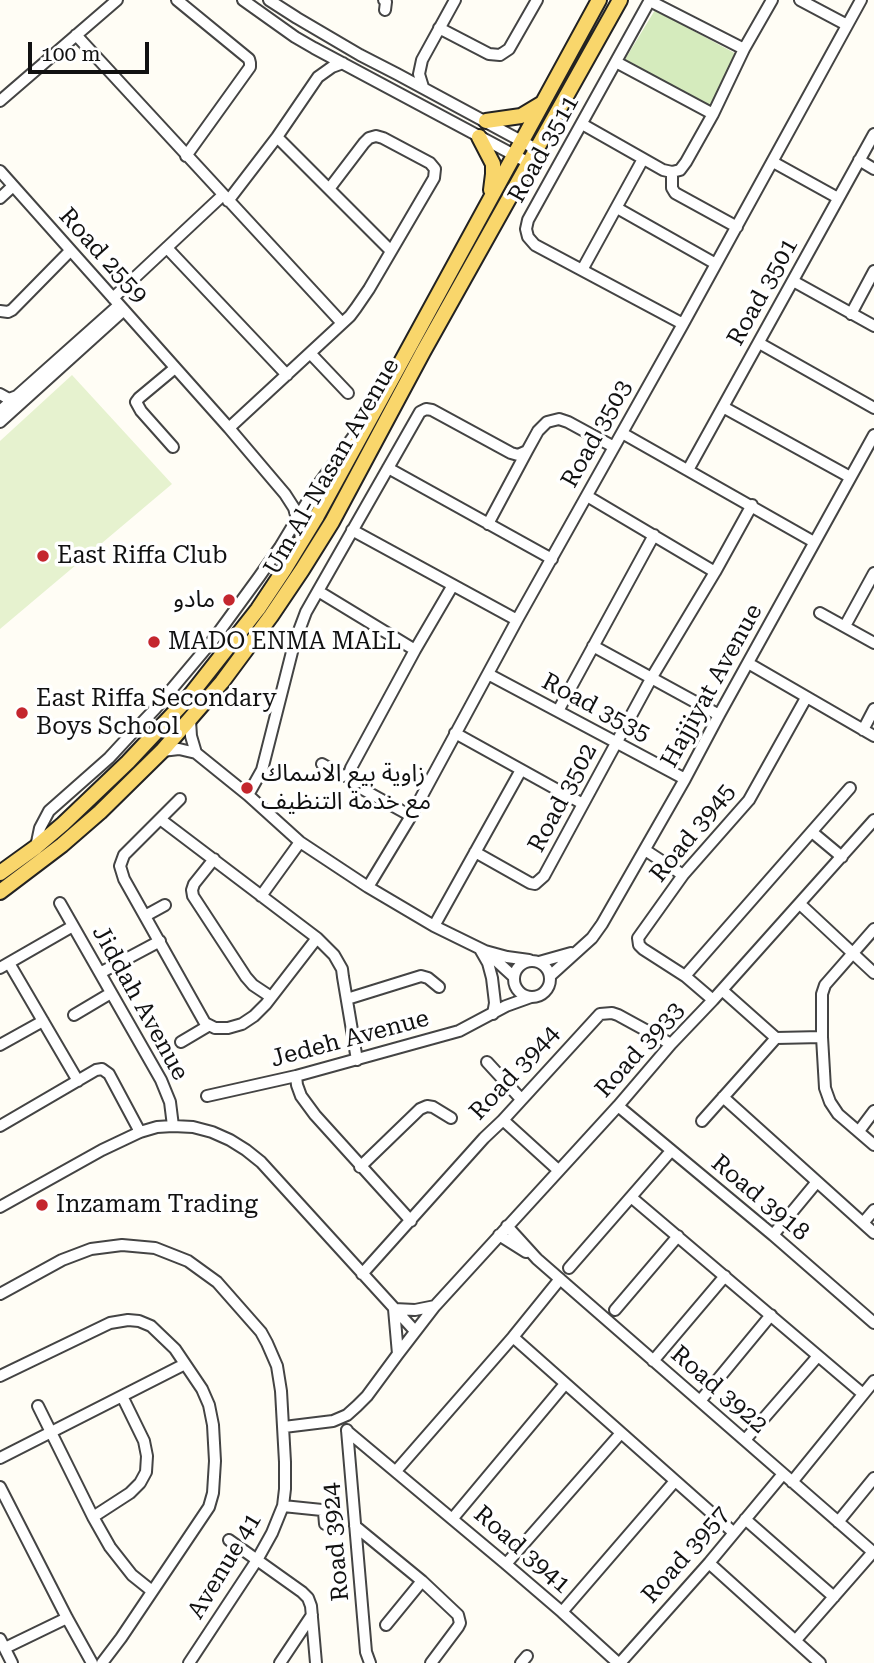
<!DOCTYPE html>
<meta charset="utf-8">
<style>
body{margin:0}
#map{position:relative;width:874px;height:1663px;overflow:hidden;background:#fffdf5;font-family:"Roboto Serif",serif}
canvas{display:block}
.scale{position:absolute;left:28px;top:42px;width:121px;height:32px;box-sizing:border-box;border:4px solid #111;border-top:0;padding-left:9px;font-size:21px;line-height:24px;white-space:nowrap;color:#111;-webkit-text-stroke:5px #fff;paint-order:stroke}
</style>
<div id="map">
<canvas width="874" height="1663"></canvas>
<div class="scale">100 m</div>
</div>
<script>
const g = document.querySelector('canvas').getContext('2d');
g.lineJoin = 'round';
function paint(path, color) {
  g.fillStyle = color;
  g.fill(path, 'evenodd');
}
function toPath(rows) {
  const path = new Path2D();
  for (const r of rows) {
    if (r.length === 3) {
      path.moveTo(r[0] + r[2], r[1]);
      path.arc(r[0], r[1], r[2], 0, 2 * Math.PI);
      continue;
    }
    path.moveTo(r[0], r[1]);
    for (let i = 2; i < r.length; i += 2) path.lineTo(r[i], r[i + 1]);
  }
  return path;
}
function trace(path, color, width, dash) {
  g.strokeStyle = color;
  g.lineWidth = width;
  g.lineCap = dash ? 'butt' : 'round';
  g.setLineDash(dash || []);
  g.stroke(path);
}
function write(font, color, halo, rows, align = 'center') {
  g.font = font + ' "Roboto Serif","Noto Sans Arabic",serif';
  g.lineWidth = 7;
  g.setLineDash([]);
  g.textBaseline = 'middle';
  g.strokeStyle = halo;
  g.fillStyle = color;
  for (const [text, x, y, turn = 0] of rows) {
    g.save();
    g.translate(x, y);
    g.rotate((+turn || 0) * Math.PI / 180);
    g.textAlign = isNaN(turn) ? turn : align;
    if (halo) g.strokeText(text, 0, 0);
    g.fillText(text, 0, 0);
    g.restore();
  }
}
paint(toPath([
 [655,10,740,56,712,108,624,61]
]), '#d5ebbd');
paint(toPath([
 [72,375,172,484,0,629,0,441]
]), '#e6f2cf');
const minor = toPath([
 [177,0,249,59,250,63,250,67,186,156],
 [243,0,295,37,314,48,529,163],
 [269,0,297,18,360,55,397,74,536,149],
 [384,0,386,2,385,10],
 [650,0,528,220,526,229,528,237,535,245,683,324],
 [800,0,847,25],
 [650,1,744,49],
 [439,28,489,54,500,55,509,49,537,0],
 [76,35,342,323],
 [616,62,713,114],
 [423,87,419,74,422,60,455,0],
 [0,101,117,0],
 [582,124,663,170,672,172,680,170,686,162,713,114,744,49,772,0],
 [277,137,391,251],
 [859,160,874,169],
 [773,162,838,198],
 [0,171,229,428,285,494,294,508,297,519],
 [672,172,672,188,675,193,737,227],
 [0,198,13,186],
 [228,201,277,137,318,77,332,67,343,63],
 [617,208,716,264],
 [167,248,287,375],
 [582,270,643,159],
 [793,281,874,326],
 [113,298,223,195],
 [0,311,8,312,12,310,70,251],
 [851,314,874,271],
 [759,343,874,408],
 [310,353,348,393],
 [0,394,9,399,17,396],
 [723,407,850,477],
 [0,411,119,305],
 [0,422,124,310],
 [229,428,350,316,356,308,369,289,434,178,435,169,430,163,383,138,376,136,369,138,364,143,329,189],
 [622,433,814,542],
 [173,447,141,411,136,402,139,398,175,368],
 [388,468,552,559],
 [688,470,874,134],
 [587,496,715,572],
 [488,524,527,451,538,431,547,422,559,419,568,422,614,447],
 [352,530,517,620],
 [318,591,415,650],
 [820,613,874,643],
 [845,626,874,573],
 [593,646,719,715],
 [748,663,874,736],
 [488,674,685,779],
 [558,711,654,535],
 [190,720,191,736,196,753],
 [863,730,874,709],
 [455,733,583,804],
 [162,751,179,749,196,753,248,795,300,842,368,887,434,926,485,951,507,957,529,960],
 [322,764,343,776,349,774],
 [248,795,262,770,294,644,306,612,420,412,426,409,432,410,511,453,518,455,527,451],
 [180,799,124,855,120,866,124,879,205,1023,215,1028,228,1028,242,1024,254,1016,266,1004,317,938],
 [411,816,355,785,349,774,351,768,415,650,453,585],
 [160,819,317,938,334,955,342,969,343,977,357,1060],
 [812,832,842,857],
 [36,847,40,828,49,811,109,758,134,731,155,709,213,640,259,577,280,547,315,489,359,429],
 [645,850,683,875],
 [475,852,530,883,535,884,544,876,652,677,715,572,752,505],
 [214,859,194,884,192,890,193,896,246,977,253,985,271,997],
 [368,887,411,816,517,620,683,324,861,0],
 [261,896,300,842],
 [60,903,161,1080,170,1102,173,1126],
 [800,904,874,973],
 [145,916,165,905],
 [434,926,521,770],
 [874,929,825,985,822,994,822,1037,825,1088,830,1102,838,1114,874,1145],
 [480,949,488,963,492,978,495,1003,493,1014],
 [490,955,514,977],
 [532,979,18],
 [539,962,571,953],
 [9,963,78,1081],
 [0,968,73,926],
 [100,973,160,941],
 [550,976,592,938,602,924,685,779,719,715,874,435],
 [685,976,850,788],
 [722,990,776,1038,822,1037],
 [347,999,421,976,428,978,439,987],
 [713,1000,685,976,643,949,639,945,638,938,683,875,749,800,806,698],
 [74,1015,111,993],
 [181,1042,208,1026],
 [0,1045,43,1021],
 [487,1062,521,1099],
 [296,1076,297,1085,301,1096,315,1115,411,1221],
 [207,1096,296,1076,459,1031,506,1006,531,997],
 [723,1097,874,1233],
 [618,1106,773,1235,874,1323],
 [503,1120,558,1170],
 [702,1121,776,1038],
 [0,1126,96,1070,102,1069,109,1074,140,1132],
 [859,1131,874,1111],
 [360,1167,420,1109,427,1106,433,1107,451,1118],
 [631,1197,863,1394],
 [0,1207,102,1150,140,1132,157,1127,173,1126,193,1127,212,1132,230,1140,246,1150,261,1162,415,1331],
 [863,1223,874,1210],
 [507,1226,537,1259,874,1553],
 [499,1235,526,1252],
 [773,1235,816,1183],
 [569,1268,671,1151],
 [362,1274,484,1138,503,1120,600,1014,612,1013,618,1015,671,1044],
 [0,1294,62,1260,91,1249,122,1245,155,1248,188,1261,217,1282,261,1332,267,1343,277,1366,281,1391,285,1462,285,1489,283,1506,272,1533,257,1560,189,1663],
 [615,1310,678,1236],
 [513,1337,733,1532],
 [398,1354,394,1309,415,1310,435,1306],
 [653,1361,725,1276],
 [0,1376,110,1323,128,1320,139,1321,151,1326,175,1349,202,1389,209,1405,213,1425,215,1461,213,1493,209,1507,121,1638,102,1663],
 [700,1401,771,1315],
 [38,1406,93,1517,110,1547,132,1575,152,1591],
 [284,1427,333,1421,347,1415,357,1406,367,1396,398,1354,435,1306,618,1106,671,1044,713,1000,874,820],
 [347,1430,366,1652,370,1663],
 [347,1431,506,1564,562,1612,618,1663],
 [745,1440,818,1356],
 [0,1458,185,1364],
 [396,1471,513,1337,560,1279],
 [792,1482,874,1381],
 [0,1487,67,1618,92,1663],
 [283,1506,322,1510,324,1512,325,1524],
 [93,1517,130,1493,140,1483,146,1472,147,1456,144,1441,122,1396],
 [453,1518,565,1384],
 [745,1519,834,1597],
 [838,1522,874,1478],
 [355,1526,422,1581,458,1615,460,1623,458,1627,431,1663],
 [229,1540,302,1592,308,1598,311,1606,316,1663],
 [709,1563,820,1663],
 [506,1564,621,1433],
 [562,1612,675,1481],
 [386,1625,422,1581],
 [0,1639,12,1663],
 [796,1640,873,1552],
 [5,1648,67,1618],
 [280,1663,312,1615],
 [521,1663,527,1656],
 [620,1663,709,1563,783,1474]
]);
const major = toPath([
 [486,121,521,116,541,104],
 [479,137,493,164,493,174,491,190],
 [0,873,36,847,63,824,128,762,188,698,258,609,284,570,317,516,599,0],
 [0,892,62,845,100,812,162,751,222,682,271,616,302,570,332,522,423,352,620,0]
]);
trace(minor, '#444', 14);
trace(major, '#222', 18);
trace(minor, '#fff', 10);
trace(major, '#f9d66b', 14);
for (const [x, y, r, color] of [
 [43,556,7,"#c4262e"],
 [229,600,7,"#c4262e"],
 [154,642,7,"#c4262e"],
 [22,713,7,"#c4262e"],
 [247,788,7,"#c4262e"],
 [42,1205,7,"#c4262e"]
]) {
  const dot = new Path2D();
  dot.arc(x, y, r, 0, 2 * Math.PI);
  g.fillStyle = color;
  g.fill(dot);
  trace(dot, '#fff', 2.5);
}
write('24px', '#111', '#fff', [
 ["Road 3511",544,149,-61],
 ["Road 2559",103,256,48],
 ["Road 3501",763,292,-61],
 ["Road 3503",597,434,-61],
 ["Um Al-Nasan Avenue",332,467,-60],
 ["Hajjiyat Avenue",712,686,-61],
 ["Road 3535",596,708,28],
 ["Road 3502",563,798,-62],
 ["Road 3945",693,833,-51],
 ["Jiddah Avenue",140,1003,61],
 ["Jedeh Avenue",350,1039,-15],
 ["Road 3933",640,1050,-48],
 ["Road 3944",515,1073,-47],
 ["Road 3918",760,1198,40],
 ["Road 3922",719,1390,41],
 ["Road 3924",336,1542,-95],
 ["Road 3941",522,1550,41],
 ["Road 3957",686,1555,-49],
 ["Avenue 41",225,1566,-59]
]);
write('24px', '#111', '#fff', [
 ["East Riffa Club",57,556],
 ["مادو",215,600,"right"],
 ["MADO ENMA MALL",168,642],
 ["East Riffa Secondary",36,699],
 ["Boys School",36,727],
 ["زاوية بيع الاسماك",261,774],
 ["مع خدمة التنظيف",261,802],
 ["Inzamam Trading",56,1205]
], 'left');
</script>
